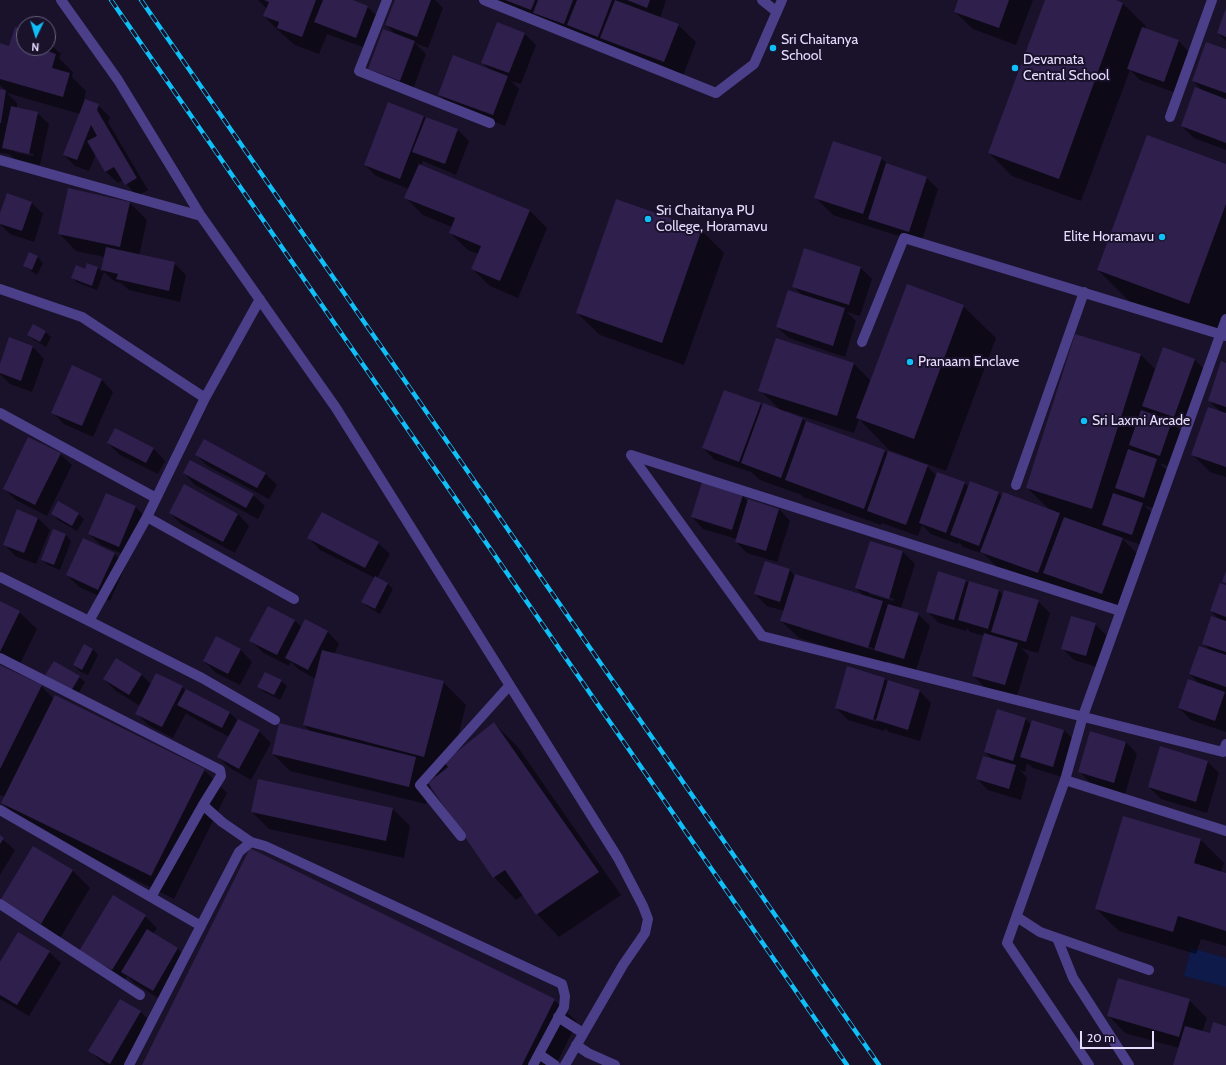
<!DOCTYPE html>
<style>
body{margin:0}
#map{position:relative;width:1226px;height:1065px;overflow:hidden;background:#1a122b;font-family:Cabin,sans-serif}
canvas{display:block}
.north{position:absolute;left:16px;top:16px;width:40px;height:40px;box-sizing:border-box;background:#1a122b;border:1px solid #6c637f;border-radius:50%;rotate:184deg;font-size:11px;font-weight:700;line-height:16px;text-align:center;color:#e6ddfe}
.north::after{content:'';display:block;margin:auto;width:14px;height:18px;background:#0fbff8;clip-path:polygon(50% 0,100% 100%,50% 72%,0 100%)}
.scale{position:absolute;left:1080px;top:1031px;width:74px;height:18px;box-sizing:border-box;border:2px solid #e6ddfe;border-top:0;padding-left:5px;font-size:12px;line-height:14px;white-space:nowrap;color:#e6ddfe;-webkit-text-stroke:3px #1a122b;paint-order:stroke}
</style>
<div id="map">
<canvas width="1226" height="1065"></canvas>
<div class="north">N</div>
<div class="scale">20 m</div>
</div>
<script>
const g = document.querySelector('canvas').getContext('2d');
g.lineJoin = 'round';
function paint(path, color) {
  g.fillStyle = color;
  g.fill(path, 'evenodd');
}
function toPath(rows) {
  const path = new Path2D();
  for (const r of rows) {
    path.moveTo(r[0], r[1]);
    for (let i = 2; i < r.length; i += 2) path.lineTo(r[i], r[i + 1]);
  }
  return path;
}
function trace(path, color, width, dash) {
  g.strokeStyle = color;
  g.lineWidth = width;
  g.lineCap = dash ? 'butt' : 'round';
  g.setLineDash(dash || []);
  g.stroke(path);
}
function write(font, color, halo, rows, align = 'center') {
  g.font = font + ' Cabin,sans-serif';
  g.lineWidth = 4;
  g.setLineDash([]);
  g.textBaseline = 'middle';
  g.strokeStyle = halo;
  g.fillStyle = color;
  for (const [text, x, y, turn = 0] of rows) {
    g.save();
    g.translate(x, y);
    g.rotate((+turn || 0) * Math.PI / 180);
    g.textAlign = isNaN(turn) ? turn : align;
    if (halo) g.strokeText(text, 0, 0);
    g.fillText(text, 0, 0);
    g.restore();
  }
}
paint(toPath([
 [1191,948,1226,958,1226,987,1184,976]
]), '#0d1a4a');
paint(toPath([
 [258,0,350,0,368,7,379,18,368,49,327,34,319,54,295,45,282,34,264,16,267,9],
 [396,0,435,0,443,8,428,48,415,43,426,54,412,92,381,80,369,68,397,36,386,25],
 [488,0,666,0,660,18,678,25,696,42,682,78],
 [960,0,1033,0,1016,45,973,29,955,12],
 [1046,0,1113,0,1123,4,1146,26,1145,29,1179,41,1190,53,1176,93,1140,80,1130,70,1081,201,1012,176,989,153],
 [1226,11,1226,41,1218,33],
 [24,31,24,48,48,48,48,42,61,54,59,58,73,72,72,77,86,91,84,100,98,105,110,117,108,122,148,190,137,196,123,180,118,183,106,172,96,154,89,171,75,166,64,155,80,114,7,93,17,103,17,108,37,113,49,124,40,165,15,159,9,154,0,153,0,90,6,91,0,85,0,44,10,47],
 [15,150,34,154,33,156,15,152],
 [525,34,536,45,521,84,511,81,519,89,505,126,451,106,439,95,490,70,482,62],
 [1226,50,1226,150,1194,138,1182,126,1204,92,1193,81],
 [389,103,458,130,469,141,456,175,423,161,421,166,529,210,547,228,518,298,490,286,472,269,478,254,468,250,450,233,452,227,423,215,405,197,409,189,376,176,365,165],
 [881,158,889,165,927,178,938,189,921,243,833,215,815,197],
 [1226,165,1226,323,1221,336,1130,302,1098,270],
 [32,203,43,214,34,242,10,234,0,224,0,217],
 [130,203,147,220,139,256,174,263,186,275,180,302,129,290,121,283,114,281,104,272,97,290,78,283,72,278,85,270,87,264,98,268,102,272,105,257,76,251,59,233],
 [701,230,724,253,684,365,600,335,577,313],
 [30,254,38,257,43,263,37,275,24,266],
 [861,268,872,279,860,316,847,312,856,321,845,357,789,338,777,327,803,296,793,286],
 [963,306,996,338,946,471,889,450,859,419,854,433,786,411,786,413,803,419,807,423,885,451,888,454,927,466,937,476,964,483,969,487,998,493,1002,497,1051,511,1027,488,1076,335,1141,355,1156,370,1194,359,1206,371,1186,428,1174,424,1183,434,1172,467,1159,463,1169,472,1156,509,1144,505,1154,515,1144,546,1122,538,1140,557,1120,611,999,569,984,554,963,547,959,542,958,544,931,534,922,525,918,536,882,523,881,525,803,497,799,493,799,494,760,480,751,472,715,460,703,448,760,404,763,407,780,410,760,390,854,364,871,381],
 [45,332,51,337,46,347,34,340,28,335],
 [33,347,44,359,32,392,10,384,0,374,0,367],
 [1226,364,1226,477,1210,472,1193,455,1221,412,1209,401],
 [72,367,102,380,113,392,93,437,64,424,52,412],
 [115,429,154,449,165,461,158,474,120,455,108,443],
 [60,454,72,465,47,516,16,500,4,489],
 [196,455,265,473,277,485,269,499,208,466],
 [184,473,253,495,265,506,258,519,195,485],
 [106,495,136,507,147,519,130,557,101,545,89,534],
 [743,496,748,502,779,509,790,521,777,562,747,553,736,542,737,539,703,529,692,517],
 [18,510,38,518,50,530,36,564,15,556,4,544],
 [170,513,238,514,249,526,235,553,181,524],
 [52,514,78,514,84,519,77,531,58,520],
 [54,531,66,535,71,541,60,570,48,565,42,560],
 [309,538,378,543,390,554,377,578,388,584,393,589,380,614,368,607,362,602,375,578,320,550],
 [84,540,115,554,126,565,110,601,79,587,67,575],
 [871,542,903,552,915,564,901,608,918,614,930,626,916,670,887,661,886,665,799,638,781,621,784,611,767,606,755,594,790,570,794,575,865,597,856,588],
 [869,591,894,599,893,601,869,594],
 [801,626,873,648,873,650,801,628],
 [939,572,966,581,970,584,970,583,999,591,1003,595,1038,601,1050,613,1038,653,1021,648,1029,656,1017,696,984,687,973,675,985,636,970,632,967,628,966,631,939,623,927,611],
 [1226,586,1226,732,1191,720,1179,708,1199,684,1190,674,1211,651,1203,643,1221,621,1211,611],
 [0,602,19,612,37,629,17,670,0,662],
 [268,607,295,621,302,627,305,620,328,632,339,644,334,654,443,682,466,705,453,756,494,723,517,746,621,895,559,937,537,914,523,895,516,900,494,877,431,786,426,804,290,771,273,754,311,732,304,725,316,679,298,669,291,662,289,666,262,652,251,640],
 [433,775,438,777,432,782],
 [1095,624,1107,636,1097,667,1074,660,1062,648],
 [216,637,241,650,252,662,240,685,216,673,204,661],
 [84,645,93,649,98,655,88,675,79,671,74,665],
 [0,666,41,686,54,699,204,770,227,793,174,899,25,825,2,802,5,797,0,795],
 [848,667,885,679,889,683,920,691,931,703,920,741,889,732,885,728,884,731,848,720,836,708],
 [848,711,878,720,877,722,848,713],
 [141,674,151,684,182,687,186,691,230,713,238,721,259,731,271,743,251,780,230,768,218,757,229,737,190,716,186,713,173,738,148,725,136,713,140,706,116,691,104,679],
 [79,677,85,682,77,696,52,680],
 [281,681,287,686,280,700,264,692,258,687],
 [1026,719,1031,725,1033,721,1064,730,1076,742,1065,778,1033,768,1027,763,1025,772,1020,770,1027,778,1021,800,988,790,977,779,992,759,985,752],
 [1126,742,1137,754,1125,794,1090,783,1079,771],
 [1208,762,1219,773,1207,813,1161,799,1149,787],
 [393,809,410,826,404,858,269,829,252,812],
 [1124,817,1201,840,1224,863,1221,872,1226,874,1226,946,1201,939,1196,954,1119,931,1096,909],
 [0,837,15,850,0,875],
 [33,848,73,871,90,888,59,940,2,899],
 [145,916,157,928,153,934,178,949,189,961,165,1002,134,983,127,976,124,981,92,962],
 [49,952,61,963,29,1016,0,999,0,964],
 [121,1000,141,1012,152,1024,128,1065,105,1065,90,1051],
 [554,1000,577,1022,556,1065,143,1065],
 [1189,1000,1207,1018,1202,1032,1210,1034,1226,1027,1226,1065,1174,1065,1179,1048,1125,1033,1108,1015]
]), '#0007');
paint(toPath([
 [264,0,316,0,302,37,277,28,279,22,263,16,269,2],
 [323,0,353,0,368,6,356,38,314,22],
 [395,0,431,0,417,37,385,25],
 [505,0,535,0,531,10],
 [538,0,573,0,564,24,533,13],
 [577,0,612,0,598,37,567,25],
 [615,0,679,24,664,62,600,38],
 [627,0,650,0,647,8],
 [958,0,1009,0,999,28,954,12],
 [1045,0,1116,0,1123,3,1059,179,988,153],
 [1226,8,1226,37,1217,33],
 [497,22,525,33,509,73,481,63],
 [15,27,24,30,24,48,40,48,56,54,52,68,70,73,63,97,0,79,0,43,9,46],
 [1142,27,1179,40,1164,82,1127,69],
 [383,29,415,41,400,81,368,69],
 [1206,42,1226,49,1226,93,1192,81],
 [453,55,508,76,493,115,438,95],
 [1195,87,1226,99,1226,143,1181,126],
 [0,89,6,90,1,123,0,123],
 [85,99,99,104,97,110,137,178,125,185,114,167,105,172,87,141,97,136,91,125,77,160,63,155],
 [388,102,424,116,400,179,364,165],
 [11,106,38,112,29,154,2,148],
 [426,117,458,129,445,164,412,152],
 [1147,135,1226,164,1226,204,1189,304,1097,270],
 [833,141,882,157,863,214,814,198],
 [886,163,927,177,909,232,868,219],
 [419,164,530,210,500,281,471,269,481,246,449,233,455,218,404,198],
 [68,188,130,202,120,247,58,234],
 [7,193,32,202,22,231,0,224,0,213],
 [616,199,702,229,662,343,576,313],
 [106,247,175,262,169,291,116,279,118,274,101,270],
 [804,248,861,267,849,305,792,287],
 [29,252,38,256,32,270,23,266],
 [87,263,98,267,92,286,71,278,76,265,85,269],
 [907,284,964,305,914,439,856,418],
 [788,290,845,308,833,346,776,327],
 [33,324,46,331,40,342,27,335],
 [1075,334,1141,354,1092,509,1026,488],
 [9,337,33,346,21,381,0,373,0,364],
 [776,338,854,363,837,416,758,391],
 [1163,347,1195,359,1174,417,1142,406],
 [1221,361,1226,363,1226,407,1208,401],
 [72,365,102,379,82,426,51,413],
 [724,390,761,403,739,462,702,448],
 [763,403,803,418,781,478,741,463],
 [1208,407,1226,413,1226,467,1191,455],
 [1141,410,1172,421,1160,456,1129,445],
 [806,421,885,450,864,509,785,480],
 [115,428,154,448,146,463,107,443],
 [28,437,61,453,35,505,3,489],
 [204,439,266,473,257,488,195,455],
 [1128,449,1157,459,1144,498,1115,488],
 [888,451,928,465,906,525,867,511],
 [190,460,254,494,246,508,183,473],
 [937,472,965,482,946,533,919,523],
 [970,481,999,492,979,546,950,535],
 [702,482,743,495,732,530,691,517],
 [184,484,238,514,223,542,169,513],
 [1003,492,1060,513,1038,573,980,552],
 [106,493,136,506,119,547,88,534],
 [1113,493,1143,503,1132,535,1102,525],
 [748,499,779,509,766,551,735,542],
 [58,501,79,513,72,526,51,514],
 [17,509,38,518,24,553,3,545],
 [322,512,379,542,365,568,307,538],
 [1064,517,1123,538,1102,594,1043,573],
 [53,529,66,534,54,565,41,560],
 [83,538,115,553,98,590,66,575],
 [870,541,903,551,889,599,855,588],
 [765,561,790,569,780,602,754,594],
 [938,571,966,580,954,620,926,612],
 [1226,571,1226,583,1222,582],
 [795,574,883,601,868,648,780,621],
 [375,576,388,583,375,609,361,602],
 [969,581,999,590,988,629,958,620],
 [1220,583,1226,585,1226,617,1210,611],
 [1004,590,1039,600,1026,642,991,632],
 [0,601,20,611,0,652],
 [888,604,919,613,904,659,874,650],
 [268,606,295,620,277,655,249,641],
 [1071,616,1096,623,1086,656,1061,649],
 [1211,616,1226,621,1226,652,1202,644],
 [305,619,328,631,308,670,285,658],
 [984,633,1018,643,1005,685,972,676],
 [216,636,241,649,228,674,203,661],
 [84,644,93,649,82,670,73,665],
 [1199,646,1226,655,1226,687,1189,674],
 [322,650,444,681,424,757,303,725],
 [116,658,142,674,129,695,103,679],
 [54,661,80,676,71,691,45,675],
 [0,665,42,685,0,769],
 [847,666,885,678,873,720,835,708],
 [265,672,282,680,274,695,257,687],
 [156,673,183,686,162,727,135,714],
 [1188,679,1225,692,1215,721,1178,708],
 [888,680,920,690,908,730,876,720],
 [186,689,230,712,222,728,177,705],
 [55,695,205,769,151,876,1,803],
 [997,709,1026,718,1013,761,984,752],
 [238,719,260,730,239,769,217,757],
 [1032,720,1064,730,1053,767,1020,757],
 [494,722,599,872,536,915,505,870,493,878,428,783,448,767,444,762],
 [279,723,416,757,409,787,272,754],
 [1090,731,1126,742,1114,783,1078,772],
 [1160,746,1208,761,1196,802,1148,787],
 [983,756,1016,765,1009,789,976,779],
 [258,779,393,808,386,841,251,812],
 [1123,816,1201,839,1194,863,1226,873,1226,931,1178,916,1173,932,1095,909],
 [0,835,4,838,0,844],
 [33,846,73,870,41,924,1,899],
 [250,848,555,999,522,1065,142,1065],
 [113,895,146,915,112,970,79,951],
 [147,929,178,948,153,991,121,972],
 [18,932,50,951,17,1005,0,995,0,962],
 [1118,978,1190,999,1179,1037,1107,1016],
 [120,999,141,1011,110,1064,88,1051],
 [1213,1022,1226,1026,1226,1065,1173,1065,1185,1026,1210,1033]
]), '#2e1f4c');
trace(toPath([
 [61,0,118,80,201,216,336,408,618,858,643,906,648,919,645,933,623,965,565,1065],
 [387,0,359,71,490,123],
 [484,0,716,93,754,64,782,0],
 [762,0,777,12],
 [1170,117,1212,0],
 [0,160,201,216],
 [0,289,82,317,205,398],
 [260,299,205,398,147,517,89,621,202,678,275,720],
 [862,342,904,238,1226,336],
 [0,413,156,498],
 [1016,485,1084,292],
 [147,517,294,599],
 [0,577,89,621],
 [1120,611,631,455,762,636,1223,752,1226,744],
 [0,658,220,770,221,776,203,805,222,822,251,842],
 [1065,780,1226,831],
 [0,810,201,926],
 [461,836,420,785,509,686],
 [151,897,203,805],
 [0,904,140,995],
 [1017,917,1040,932,1149,970],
 [1057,938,1073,978,1129,1065],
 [558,1017,583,1033],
 [576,1045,588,1053,615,1065],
 [539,1054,555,1065],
 [129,1065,239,852,251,842,265,846,562,984,565,996,564,1007,533,1065],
 [1089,1065,1007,943,1065,780,1083,716,1226,319]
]), '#4c3f89', 10);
const rail = toPath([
 [111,0,847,1065],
 [141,0,879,1065]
]);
trace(rail, '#0fbff8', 4.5);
trace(rail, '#1a122b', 3, [9]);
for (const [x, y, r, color] of [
 [773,48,4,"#0fbff8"],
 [1015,68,4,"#0fbff8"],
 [648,219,4,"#0fbff8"],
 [1162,237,4,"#0fbff8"],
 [910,362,4,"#0fbff8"],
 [1084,421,4,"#0fbff8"]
]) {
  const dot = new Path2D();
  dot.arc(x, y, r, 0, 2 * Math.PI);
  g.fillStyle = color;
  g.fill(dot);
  trace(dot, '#1a122b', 1.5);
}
write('14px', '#e6ddfe', '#1a122b', [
 ["Sri Chaitanya",781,40],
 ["School",781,56],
 ["Devamata",1023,60],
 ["Central School",1023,76],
 ["Sri Chaitanya PU",656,211],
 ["College, Horamavu",656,227],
 ["Elite Horamavu",1154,237,"right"],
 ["Pranaam Enclave",918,362],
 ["Sri Laxmi Arcade",1092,421]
], 'left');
</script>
